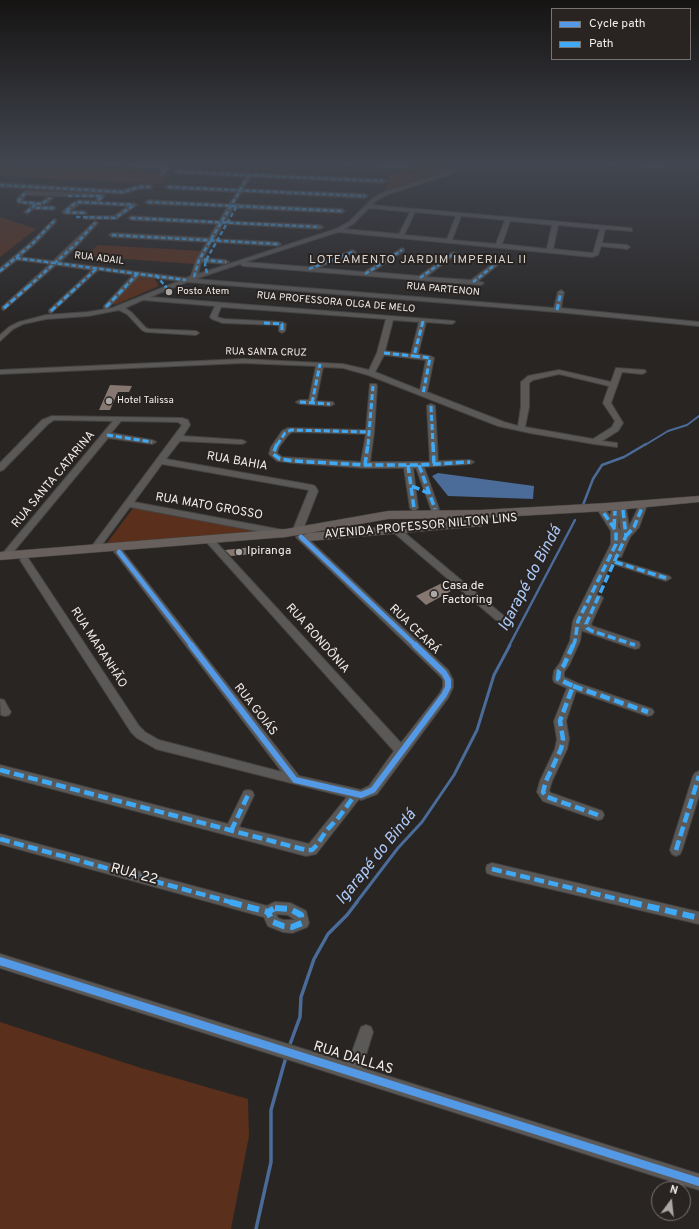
<!DOCTYPE html>
<meta charset="utf-8">
<style>
body{margin:0}
#map{position:relative;width:699px;height:1229px;overflow:hidden;background:#282523;font-family:Overpass,sans-serif}
canvas{display:block}
.legend{position:absolute;left:551px;top:8px;width:140px;height:52px;box-sizing:border-box;background:#292422;border:1px solid #797472;margin:0;padding:5px 7px;list-style:none;font-size:12px;color:#f0edeb}
.legend li{display:flex;align-items:center;gap:8px;height:20px}
.legend b{width:20px;border:1px solid #797472}
.north{position:absolute;left:651px;top:1181px;width:40px;height:40px;box-sizing:border-box;background:#292422;border:1px solid #797472;border-radius:50%;rotate:15deg;font-size:11px;font-weight:700;line-height:16px;text-align:center;color:#f0edeb}
.north::after{content:'';display:block;margin:auto;width:14px;height:18px;background:#aaa7a5;clip-path:polygon(50% 0,100% 100%,50% 72%,0 100%)}
</style>
<div id="map">
<canvas width="699" height="1229"></canvas>
<ul class="legend">
<li><b style="height:5px;background:#5399e6"></b>Cycle path</li>
<li><b style="height:5px;background:#3fa9f5"></b>Path</li>
</ul>
<div class="north">N</div>
</div>
<script>
const g = document.querySelector('canvas').getContext('2d');
g.lineJoin = 'round';
function paint(path, color) {
  g.fillStyle = color;
  g.fill(path, 'evenodd');
}
function toPath(rows) {
  const path = new Path2D();
  for (const r of rows) {
    path.moveTo(r[0], r[1]);
    for (let i = 2; i < r.length; i += 2) path.lineTo(r[i], r[i + 1]);
  }
  return path;
}
function trace(path, color, width, dash) {
  g.strokeStyle = color;
  g.lineWidth = width;
  g.lineCap = dash ? 'butt' : 'round';
  g.setLineDash(dash || []);
  g.stroke(path);
}
function write(font, color, halo, rows, align = 'center') {
  g.font = font + ' Overpass,sans-serif';
  g.lineWidth = 4;
  g.setLineDash([]);
  g.textBaseline = 'middle';
  g.strokeStyle = halo;
  g.fillStyle = color;
  for (const [text, x, y, turn = 0] of rows) {
    g.save();
    g.translate(x, y);
    g.rotate((+turn || 0) * Math.PI / 180);
    g.textAlign = isNaN(turn) ? turn : align;
    if (halo) g.strokeText(text, 0, 0);
    g.fillText(text, 0, 0);
    g.restore();
  }
}
paint(toPath([
 [421,162,452,162,451,167,446,171,384,192,390,172,418,173,421,167,417,165],
 [0,165,169,175,159,184,0,176],
 [0,217,36,229,0,257],
 [98,245,203,251,195,264,86,256],
 [140,275,153,276,159,286,115,305,112,303],
 [133,508,282,533,104,547],
 [0,1022,141,1068,248,1099,249,1136,231,1229,0,1229]
]), '#5a2f1b');
paint(toPath([
 [438,473,534,486,533,499,448,496,432,476]
]), '#4b6b98');
trace(toPath([
 [645,445,668,431,687,425,699,416]
]), '#4b6b98', 2);
trace(toPath([
 [583,505,593,479,602,465,624,457,646,444],
 [509,646,575,520]
]), '#4b6b98', 2.5);
trace(toPath([
 [356,903,398,848,422,822,454,775,477,730,494,675,510,645]
]), '#4b6b98', 3);
trace(toPath([
 [289,1047,300,1017,301,997,314,959,328,934,347,915,357,902],
 [256,1229,271,1162,271,1110,286,1057]
]), '#4b6b98', 3.5);
paint(toPath([
 [110,385,132,386,129,392,118,392,110,410,99,410],
 [252,547,253,554,231,556,225,550],
 [442,583,451,591,426,605,416,596]
]), '#867871');
const minor = toPath([
 [78,162,105,162,167,166,170,168,162,176,159,174,163,169,78,162],
 [302,162,400,164,420,162,415,166,400,168,302,162],
 [455,162,460,162,458,168,451,174,389,194,377,200,372,205,630,228,632,229,632,231,605,229,602,243,627,245,630,247,627,249,601,246,598,255,592,257,338,232,245,262,309,267,353,250,356,252,355,253,317,268,364,272,402,248,404,249,404,251,372,272,419,276,453,252,456,254,455,255,426,277,471,280,499,259,504,260,478,281,484,283,481,285,243,266,240,264,195,279,554,308,558,292,561,290,564,292,561,308,699,322,699,326,557,312,187,282,150,297,454,321,455,322,452,324,426,322,418,354,430,356,434,358,427,392,504,422,518,426,521,407,521,382,528,376,559,370,611,382,616,368,645,370,646,372,642,374,622,372,611,403,623,423,618,431,602,441,617,443,617,447,594,444,530,433,498,426,368,375,343,368,323,367,316,401,333,402,334,404,330,406,300,404,296,402,300,400,309,400,316,366,243,363,0,374,0,370,243,359,343,364,369,370,377,353,386,319,221,307,217,317,224,319,282,322,286,324,285,331,282,333,279,331,279,325,223,323,212,319,210,317,215,306,143,300,125,308,131,312,146,328,149,329,196,331,199,333,196,335,146,332,142,330,127,314,119,310,88,316,46,319,23,324,13,329,0,341,0,335,9,327,19,322,46,315,88,312,112,308,179,281,139,276,108,308,106,309,104,308,104,306,133,275,98,270,51,313,49,312,49,310,92,270,56,265,4,310,2,309,2,307,50,264,17,260,0,273,0,268,31,242,54,219,56,220,56,222,35,244,20,257,53,261,95,221,98,223,97,224,78,245,60,262,186,278,191,276,196,260,207,242,112,237,109,235,112,233,209,238,217,224,131,220,128,218,131,216,219,221,227,207,148,204,145,202,148,200,229,204,237,192,168,189,165,187,168,185,238,189,246,177,175,173,174,172,177,170,383,179,386,181,383,183,251,177,243,189,365,194,368,196,365,198,242,192,234,204,342,209,345,211,342,213,233,208,225,221,320,225,323,227,320,229,223,224,214,239,278,242,281,244,278,246,212,242,203,258,226,260,229,262,226,264,201,262,198,274,336,229,349,222,373,198,385,192,447,172,454,166,455,162],
 [369,208,410,212,399,234,344,229,353,224,369,208],
 [415,212,456,216,447,239,404,235,415,212],
 [461,216,505,220,496,244,452,240,461,216],
 [510,221,552,225,547,249,502,244,510,221],
 [558,225,600,229,593,253,553,249,558,225],
 [393,320,419,322,411,354,385,351,393,320],
 [384,355,426,360,420,390,375,372,384,355],
 [559,374,609,386,603,403,615,421,612,427,593,439,525,427,529,407,529,383,533,380,559,374],
 [562,162,664,164,664,162,670,162,670,165,664,168,562,162],
 [0,183,123,190,139,185,150,185,153,187,150,189,140,189,123,194,0,187,0,183],
 [25,191,102,194,105,196,100,202,134,203,137,205,117,219,86,219,84,218,84,216,114,216,128,206,80,204,70,211,84,211,87,213,86,214,65,214,62,212,72,203,79,200,95,201,98,197,26,195,22,201,41,202,48,197,52,197,53,198,48,203,37,206,53,206,56,208,53,210,34,209,27,214,24,212,32,205,18,203,16,200,25,191],
 [370,384,376,384,377,386,374,432,370,462,430,462,427,406,431,404,435,406,438,461,470,460,474,462,470,464,424,467,439,509,438,511,432,511,431,509,416,468,413,468,418,508,414,511,410,508,404,468,365,468,294,463,277,461,269,454,271,447,282,431,288,428,366,430,370,384],
 [292,432,366,434,361,462,282,457,277,453,279,447,288,435,292,432],
 [52,416,182,418,188,420,190,425,183,436,242,440,246,442,242,444,180,441,166,459,312,485,315,486,318,491,302,532,297,535,292,532,309,490,162,464,134,502,283,530,288,533,283,536,130,507,98,550,92,550,90,548,92,546,182,425,178,422,121,421,111,433,152,440,156,442,152,444,108,438,9,557,3,557,1,555,3,553,113,421,54,420,48,424,3,470,0,471,0,463,42,420,52,416],
 [642,505,646,508,639,527,630,537,621,557,614,557,613,559,669,576,671,578,666,581,611,563,596,595,601,596,603,598,591,624,592,626,639,642,640,645,639,648,635,649,583,631,582,628,580,641,569,665,564,672,564,677,577,683,652,709,654,712,652,715,648,716,576,691,566,721,569,739,567,749,552,781,549,791,551,793,602,811,604,815,602,819,598,820,543,801,537,792,540,781,555,749,557,739,554,721,567,688,554,682,553,679,554,671,560,663,570,641,573,621,611,544,611,531,599,512,603,509,606,510,610,516,612,509,619,510,623,507,626,508,629,527,638,508,642,505],
 [619,515,621,536,621,538,621,531,618,527,619,515],
 [396,527,399,528,504,616,505,618,504,620,496,620,393,532,391,530,396,527],
 [301,534,304,535,448,670,453,680,453,687,448,698,377,794,361,800,359,799,316,854,306,856,0,775,0,765,228,824,244,791,248,790,252,791,254,795,239,827,309,844,347,797,156,749,137,738,131,732,20,560,22,558,28,558,139,726,145,732,159,740,282,772,116,554,114,552,119,549,122,550,299,776,361,790,369,786,394,751,210,546,208,544,210,542,216,542,401,743,440,693,443,687,443,680,440,676,298,539,296,537,301,534],
 [0,699,4,700,9,709,11,712,9,715,5,716,1,715,0,699],
 [699,771,699,795,682,850,680,854,676,856,672,854,670,850,693,776,695,773,699,771],
 [0,834,267,906,275,902,290,903,306,911,309,923,307,927,292,933,283,932,268,926,264,917,0,844,0,834],
 [276,914,288,915,295,920,283,920,278,918,276,914],
 [492,863,699,912,699,924,492,875,487,873,486,869,487,865,492,863],
 [0,954,348,1063,361,1027,366,1025,371,1027,373,1032,362,1068,699,1174,699,1190,0,968,0,954]
]);
const major = toPath([
 [699,496,699,502,607,511,481,518,388,519,286,537,0,560,0,552,286,529,388,511,481,510,607,503,699,496],
 [479,519,483,520,485,523,483,526,309,541,305,540,303,537,305,534,309,533,479,519]
]);
trace(minor, '#454341', 2);
trace(major, '#454341', 1);
paint(minor, '#5a5958');
paint(major, '#68605c');
trace(toPath([
 [80,162,167,168,162,174],
 [177,172,383,181],
 [0,185,123,192,139,187,150,187],
 [168,187,365,196],
 [25,193,19,200,20,202,42,204,50,198],
 [68,196,102,196,96,203],
 [148,202,342,211],
 [36,208,53,208],
 [27,212,36,204],
 [84,213,65,212,74,204,79,202,134,205],
 [76,217,115,218,134,205],
 [131,218,320,227],
 [112,235,278,244],
 [16,258,186,280],
 [204,260,226,262],
 [309,269,353,252],
 [0,271,33,243,54,221],
 [207,273,205,265,206,260,238,204],
 [365,274,402,250],
 [156,275,166,287],
 [194,277,199,260,249,175],
 [420,278,453,254],
 [473,282,501,260],
 [28,287,76,244,95,223],
 [77,287,96,269],
 [125,287,138,273]
]), '#3fa9f5', 2.5, [4.5, 2.5]);
trace(toPath([
 [165,286,167,288],
 [106,307,126,286],
 [4,308,29,286],
 [557,310,561,292],
 [51,311,78,286],
 [423,321,414,356,430,358,423,394],
 [264,323,282,324,282,331],
 [384,353,414,356],
 [300,402,330,404],
 [312,403,320,364],
 [431,406,433,445],
 [107,435,152,442],
 [277,445,285,433,291,430,370,432],
 [368,445,373,386]
]), '#3fa9f5', 3, [6, 3]);
trace(toPath([
 [277,444,273,454,280,459,294,461,365,465,419,465,470,462],
 [433,444,434,464],
 [365,465,368,444],
 [408,465,414,508],
 [419,465,435,509],
 [412,486,428,493],
 [623,510,626,536,586,624,587,628,592,631,635,645],
 [614,527,615,511],
 [626,536,634,527,642,508],
 [615,562,666,578],
 [573,646,575,641,578,621,616,544,616,531,603,512]
]), '#3fa9f5', 3.5, [8, 3.5]);
trace(toPath([
 [573,645,564,665,559,671,558,679,573,686,560,721,563,739,561,749,546,781,543,792,547,797,598,815],
 [573,686,648,712],
 [0,770,306,850,312,850,317,845,326,831,339,817,355,795],
 [231,831,248,795],
 [0,839,234,903],
 [676,850,699,776],
 [492,869,634,903]
]), '#3fa9f5', 4.5, [10, 4.5]);
trace(toPath([
 [230,902,268,912],
 [630,902,699,918],
 [275,908,290,909,301,915,302,923,292,927,283,926,273,922,268,912,275,908]
]), '#3fa9f5', 6, [12, 6]);
trace(toPath([
 [301,537,416,646],
 [119,552,192,646]
]), '#5399e6', 4.5);
trace(toPath([
 [191,645,295,780,361,795,373,790,444,695,448,687,448,680,444,673,415,645]
]), '#5399e6', 6);
trace(toPath([
 [0,961,699,1182]
]), '#5399e6', 8);
const sky = g.createLinearGradient(0, 0, 0, 334);
sky.addColorStop(0, '#161413');
sky.addColorStop(0.49, '#424650');
sky.addColorStop(1, '#42465000');
g.fillStyle = sky;
g.fillRect(0, 0, 699, 334);
for (const [x, y, r, color] of [
 [169,292,4,"#aaa7a5"],
 [109,401,4,"#aaa7a5"],
 [239,552,4,"#aaa7a5"],
 [434,594,4,"#aaa7a5"]
]) {
  const dot = new Path2D();
  dot.arc(x, y, r, 0, 2 * Math.PI);
  g.fillStyle = color;
  g.fill(dot);
  trace(dot, '#292422', 1.5);
}
write('10px', '#f0edeb', '#292422', [
 ["RUA ADAIL",99,259,7],
 ["RUA PARTENON",443,290,5],
 ["RUA PROFESSORA OLGA DE MELO",336,303,5],
 ["RUA SANTA CRUZ",266,353,1]
]);
write('10px', '#f0edeb', '#292422', [
 ["Posto Atem",177,292],
 ["Hotel Talissa",117,401]
], 'left');
g.letterSpacing = '1px';
write('12px', '#d8d2cf', '#292422', [
 ["LOTEAMENTO JARDIM IMPERIAL II",418,261]
]);
g.letterSpacing = '0px';
write('12px', '#f0edeb', '#292422', [
 ["RUA BAHIA",237,462,10],
 ["RUA SANTA CATARINA",54,480,-50],
 ["RUA MATO GROSSO",209,507,10],
 ["AVENIDA PROFESSOR NILTON LINS",421,527,-5],
 ["RUA CEARÁ",414,630,44],
 ["RUA RONDÔNIA",317,639,48],
 ["RUA MARANHÃO",98,648,57],
 ["RUA GOIÁS",255,710,52]
]);
write('12px', '#f0edeb', '#292422', [
 ["Ipiranga",247,552],
 ["Casa de",442,587],
 ["Factoring",442,601]
], 'left');
write('14px', '#f0edeb', '#292422', [
 ["RUA 22",134,875,15],
 ["RUA DALLAS",353,1059,17]
]);
write('italic 16px', '#accaf7', '#292422', [
 ["Igarapé do Bindá",531,579,-62],
 ["Igarapé do Bindá",377,858,-51]
]);
</script>
